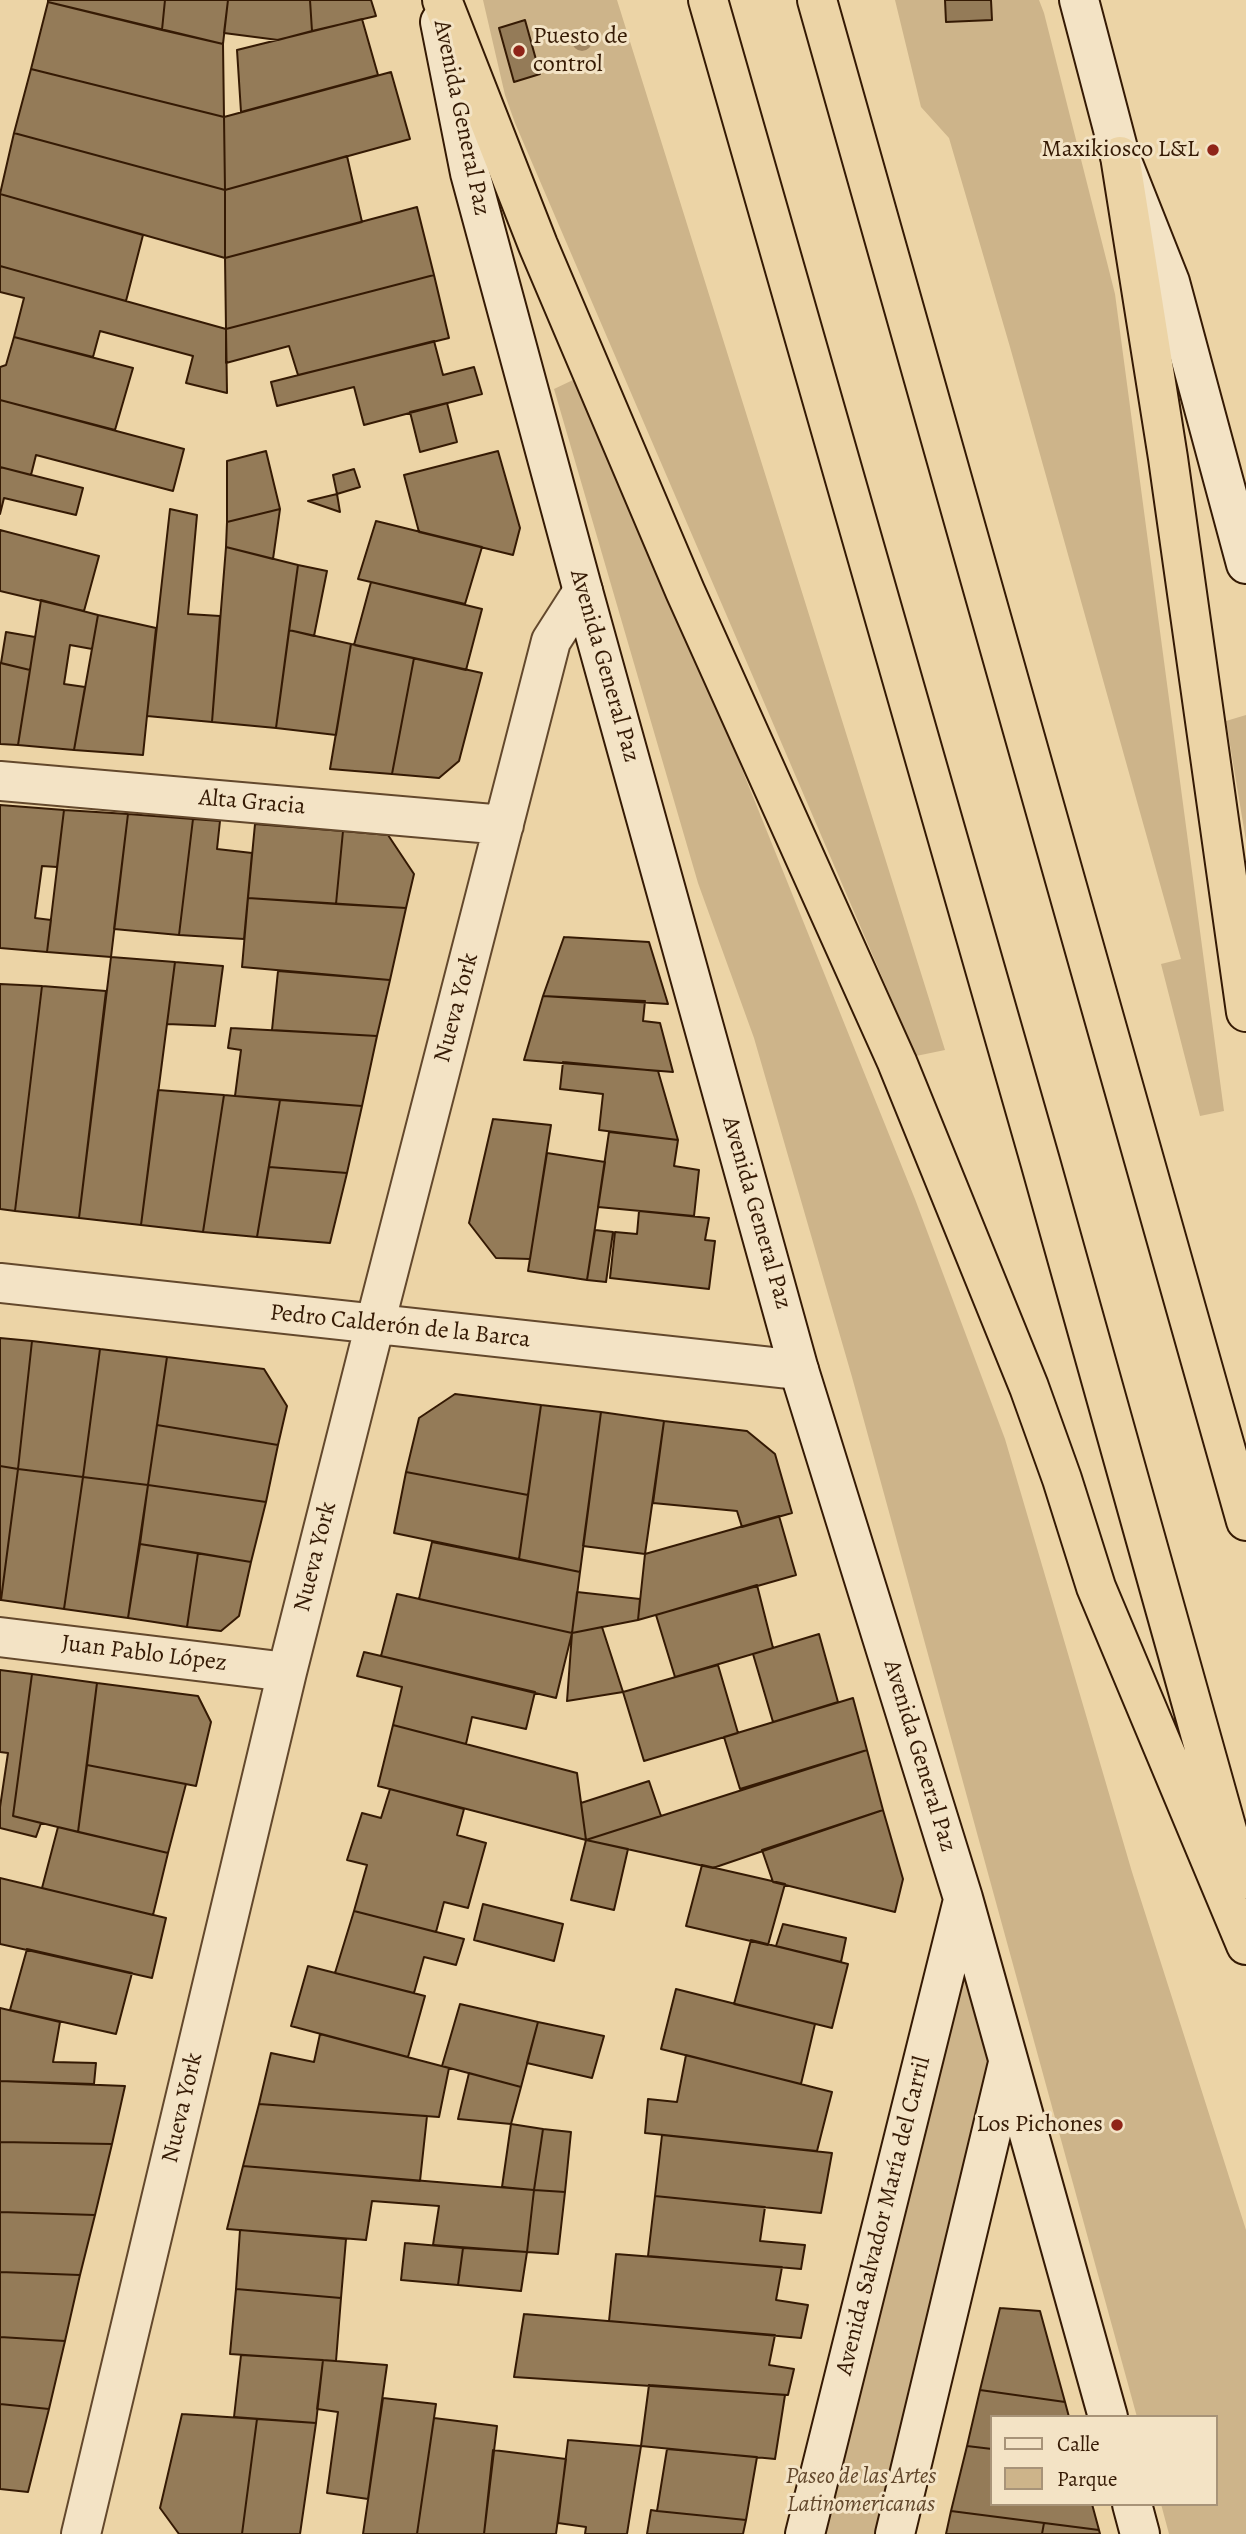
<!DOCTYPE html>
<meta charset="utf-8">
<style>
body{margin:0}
#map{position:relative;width:1246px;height:2534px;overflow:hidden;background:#ecd4a6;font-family:Alegreya,serif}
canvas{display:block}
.legend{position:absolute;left:990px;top:2415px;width:228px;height:91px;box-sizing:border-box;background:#f3e3c5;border:2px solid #a79378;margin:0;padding:9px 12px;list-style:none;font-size:21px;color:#351a04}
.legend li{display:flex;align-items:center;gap:14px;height:35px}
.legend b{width:35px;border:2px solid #a79378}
</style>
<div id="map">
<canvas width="1246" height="2534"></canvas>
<ul class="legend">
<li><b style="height:9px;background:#f3e3c5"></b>Calle</li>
<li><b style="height:19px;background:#cdb48a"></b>Parque</li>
</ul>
</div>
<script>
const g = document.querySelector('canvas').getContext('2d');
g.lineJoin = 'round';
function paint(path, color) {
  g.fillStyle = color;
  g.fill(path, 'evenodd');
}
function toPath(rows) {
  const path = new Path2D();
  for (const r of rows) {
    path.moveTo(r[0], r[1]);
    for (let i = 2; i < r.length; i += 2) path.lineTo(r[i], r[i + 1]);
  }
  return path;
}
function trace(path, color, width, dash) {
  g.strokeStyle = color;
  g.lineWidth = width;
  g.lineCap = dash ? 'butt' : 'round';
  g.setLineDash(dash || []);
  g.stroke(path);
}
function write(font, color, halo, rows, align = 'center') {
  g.font = font + ' Alegreya,serif';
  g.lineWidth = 6;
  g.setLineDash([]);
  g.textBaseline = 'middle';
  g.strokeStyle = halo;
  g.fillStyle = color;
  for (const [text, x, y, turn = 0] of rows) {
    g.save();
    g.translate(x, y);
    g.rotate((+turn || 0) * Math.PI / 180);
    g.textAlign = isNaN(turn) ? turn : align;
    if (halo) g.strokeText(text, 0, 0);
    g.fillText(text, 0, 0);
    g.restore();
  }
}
paint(toPath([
 [483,0,617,0,945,1050,916,1056,515,123,505,95],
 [895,0,1039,0,1044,13,1115,294,1224,1111,1200,1116,1161,964,1181,959,1010,347,949,138,921,107],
 [573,380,673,598,915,1199,1005,1439,1132,1872,1246,2230,1246,2534,1169,2534,1161,2504,1216,2504,1216,2417,1137,2417,852,1377,754,1038,698,883,554,389],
 [1246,715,1246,841,1226,721],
 [963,1898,1009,2059,895,2534,805,2534]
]), '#cdb48a');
const building = toPath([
 [48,0,165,0,162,30,48,2,48,0],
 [165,0,228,0,223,44,162,30,165,0],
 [228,0,310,0,312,31,278,40,224,33,228,0],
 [310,0,371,0,376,16,312,31,310,0],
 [945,0,991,0,992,20,946,22,945,0],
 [48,2,223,44,224,117,31,69,48,2],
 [362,19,378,75,241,112,237,50,362,19],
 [525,20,540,74,514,82,499,28,525,20],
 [31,69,224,117,225,190,14,133,31,69],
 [391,72,410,139,225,190,224,117,391,72],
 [14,133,225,190,225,258,0,194,14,133],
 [347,156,362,222,225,258,225,190,347,156],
 [0,194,143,235,126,301,0,266,0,194],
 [417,207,434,275,226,329,225,258,417,207],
 [0,266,226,329,227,393,186,383,193,356,100,331,93,357,14,337,24,298,0,292,0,266],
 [434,275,449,338,298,375,289,346,226,363,226,329,434,275],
 [14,337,133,368,115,430,0,400,0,367,6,365,14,337],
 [434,341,443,375,474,367,482,394,364,425,354,387,277,406,271,382,434,341],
 [0,400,184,449,173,491,36,455,31,475,0,467,0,400],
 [447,403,457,442,420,452,410,412,447,403],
 [266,451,280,509,227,522,227,461,266,451],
 [498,451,520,528,513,555,419,532,404,475,498,451],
 [0,467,83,488,76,515,4,498,0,514,0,467],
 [354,469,360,487,337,494,333,475,354,469],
 [337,494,340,512,308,501,337,494],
 [170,509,197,515,188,614,220,616,212,722,147,716,170,509],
 [280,509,273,559,226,547,227,522,280,509],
 [376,521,482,547,465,604,358,579,376,521],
 [0,530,99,556,84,611,0,591,0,530],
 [226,547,298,565,276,728,212,722,226,547],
 [298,565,327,571,314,636,289,630,298,565],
 [371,582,482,609,466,670,354,645,371,582],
 [41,600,98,615,92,649,70,645,64,684,85,687,74,750,18,745,41,600],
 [98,615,156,628,143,755,74,750,98,615],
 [289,630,351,644,336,735,276,728,289,630],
 [6,632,35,637,30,670,1,663,6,632],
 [351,644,414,658,392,774,330,769,351,644],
 [414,658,482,673,459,761,439,778,392,774,414,658],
 [0,663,30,670,18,745,0,744,0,663],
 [0,805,64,810,57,867,42,866,35,918,51,920,47,952,0,948,0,805],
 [64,810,128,814,111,957,47,952,64,810],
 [128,814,193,819,179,935,114,929,128,814],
 [193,819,220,821,217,849,252,853,244,939,179,935,193,819],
 [255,824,343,831,336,904,248,898,255,824],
 [343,831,388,835,414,874,406,908,336,904,343,831],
 [248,898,406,908,390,980,242,967,248,898],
 [564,937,649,942,668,1004,543,996,564,937],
 [111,957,175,962,141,1225,79,1218,111,957],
 [175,962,223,966,215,1026,167,1024,175,962],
 [278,971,390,980,377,1036,272,1030,278,971],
 [0,984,42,986,15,1211,0,1209,0,984],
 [42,986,106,991,79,1218,15,1211,42,986],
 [543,996,645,1001,643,1021,660,1023,673,1072,524,1060,543,996],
 [231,1028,377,1036,362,1106,235,1096,241,1050,228,1048,231,1028],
 [563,1062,658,1071,678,1140,599,1130,603,1094,560,1089,563,1062],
 [158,1090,224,1095,203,1232,141,1225,158,1090],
 [224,1095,280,1100,257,1237,203,1232,224,1095],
 [280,1100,362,1106,347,1173,269,1167,280,1100],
 [493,1119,551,1125,530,1259,496,1258,469,1223,493,1119],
 [609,1132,678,1140,674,1166,699,1170,694,1216,598,1207,609,1132],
 [547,1153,605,1162,587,1280,528,1271,547,1153],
 [269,1167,347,1173,330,1243,257,1237,269,1167],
 [639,1211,709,1218,705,1240,715,1241,709,1289,610,1278,615,1232,637,1234,639,1211],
 [595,1230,613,1232,606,1282,587,1280,595,1230],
 [0,1338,32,1341,18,1469,0,1466,0,1338],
 [32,1341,100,1349,83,1477,18,1469,32,1341],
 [100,1349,167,1357,148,1485,83,1477,100,1349],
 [167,1357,264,1369,287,1406,278,1445,157,1425,167,1357],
 [455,1394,541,1405,528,1495,406,1472,419,1418,455,1394],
 [541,1405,601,1412,580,1572,519,1559,541,1405],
 [601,1412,664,1421,645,1554,583,1546,601,1412],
 [664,1421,747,1431,775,1454,792,1513,742,1527,737,1511,653,1503,664,1421],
 [157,1425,278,1445,266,1502,148,1485,157,1425],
 [0,1466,18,1469,1,1600,0,1600,0,1466],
 [18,1469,83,1477,64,1609,1,1600,18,1469],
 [406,1472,528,1495,519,1559,394,1533,406,1472],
 [83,1477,148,1485,128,1618,64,1609,83,1477],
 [148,1485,266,1502,251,1562,140,1544,148,1485],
 [779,1516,796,1575,638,1620,645,1554,779,1516],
 [432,1542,580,1572,572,1633,419,1599,432,1542],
 [140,1544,198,1553,187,1627,128,1618,140,1544],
 [198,1553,251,1562,239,1616,221,1631,187,1627,198,1553],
 [757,1585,773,1648,675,1677,656,1615,757,1585],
 [577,1592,640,1599,638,1620,572,1633,577,1592],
 [397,1594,572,1633,556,1698,381,1656,397,1594],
 [602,1627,623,1692,567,1701,572,1633,602,1627],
 [819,1634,838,1702,773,1722,753,1654,819,1634],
 [364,1652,535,1692,526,1729,472,1717,466,1744,393,1725,402,1687,357,1676,364,1652],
 [718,1665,738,1733,644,1761,623,1692,718,1665],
 [0,1670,32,1674,13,1816,41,1823,36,1837,0,1828,0,1807,8,1753,0,1752,0,1670],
 [32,1674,97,1683,78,1832,13,1816,32,1674],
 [97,1683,198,1696,211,1722,196,1786,87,1765,97,1683],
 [853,1698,867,1750,740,1789,724,1737,853,1698],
 [393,1725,577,1773,586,1840,378,1786,393,1725],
 [867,1750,883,1810,713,1868,586,1840,867,1750],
 [87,1765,186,1784,168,1853,78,1832,87,1765],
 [649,1781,661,1816,586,1840,581,1803,649,1781],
 [390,1789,464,1809,457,1835,486,1843,468,1908,444,1902,436,1932,354,1911,367,1865,347,1860,362,1813,381,1818,390,1789],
 [883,1810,903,1879,895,1912,773,1882,762,1850,883,1810],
 [58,1827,168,1853,153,1915,42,1888,58,1827],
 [586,1840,628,1849,614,1910,571,1900,586,1840],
 [702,1865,785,1884,768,1945,686,1926,702,1865],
 [0,1878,166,1918,152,1978,0,1944,0,1878],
 [483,1904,563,1924,554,1961,474,1940,483,1904],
 [354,1911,464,1939,456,1965,424,1957,414,1993,335,1973,354,1911],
 [783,1924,846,1938,841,1962,776,1946,783,1924],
 [751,1940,848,1964,832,2028,734,2004,751,1940],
 [27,1949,132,1973,116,2034,10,2010,27,1949],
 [308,1966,425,1996,408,2057,291,2026,308,1966],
 [676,1989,815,2024,801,2084,661,2049,676,1989],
 [460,2004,538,2022,521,2087,442,2066,460,2004],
 [0,2008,60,2022,53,2062,96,2063,94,2084,0,2081,0,2008],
 [538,2022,604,2036,592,2078,527,2063,538,2022],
 [320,2034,449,2068,439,2117,259,2104,271,2053,314,2062,320,2034],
 [686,2055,832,2092,817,2151,645,2133,648,2099,677,2102,686,2055],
 [469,2073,521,2087,511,2124,458,2119,469,2073],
 [0,2081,125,2086,112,2144,0,2142,0,2081],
 [259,2104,427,2116,420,2181,243,2166,259,2104],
 [511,2124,543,2129,534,2190,502,2187,511,2124],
 [543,2129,571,2132,565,2192,534,2190,543,2129],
 [662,2135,832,2153,821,2213,655,2196,662,2135],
 [0,2142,112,2144,95,2215,0,2212,0,2142],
 [243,2166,534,2190,527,2252,433,2245,439,2206,372,2201,366,2240,227,2229,243,2166],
 [534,2190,565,2192,558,2254,527,2252,534,2190],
 [655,2196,765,2207,760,2241,805,2245,801,2269,648,2256,655,2196],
 [0,2212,95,2215,80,2275,0,2272,0,2212],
 [240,2230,346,2239,341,2298,236,2289,240,2230],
 [405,2243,463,2248,458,2285,401,2280,405,2243],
 [463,2248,527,2252,521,2291,458,2285,463,2248],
 [616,2254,782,2267,776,2300,808,2305,801,2338,609,2321,616,2254],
 [0,2272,80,2275,65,2341,0,2337,0,2272],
 [236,2289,341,2298,336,2361,230,2354,236,2289],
 [1000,2308,1040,2311,1065,2402,980,2390,1000,2308],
 [524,2314,775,2335,769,2365,794,2369,788,2395,514,2377,524,2314],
 [0,2337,65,2341,49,2409,0,2404,0,2337],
 [241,2355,323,2360,316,2423,234,2417,241,2355],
 [323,2360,387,2365,368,2499,327,2493,338,2412,317,2409,323,2360],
 [649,2385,785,2395,775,2459,641,2446,649,2385],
 [980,2390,1065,2402,1069,2417,992,2417,992,2449,967,2446,980,2390],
 [383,2398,436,2404,417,2534,363,2534,383,2398],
 [0,2404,49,2409,28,2492,0,2489,0,2404],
 [182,2414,257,2419,242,2534,179,2534,160,2508,182,2414],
 [434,2418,497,2426,484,2534,417,2534,434,2418],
 [257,2419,316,2423,300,2534,242,2534,257,2419],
 [568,2440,641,2446,627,2534,585,2534,586,2527,558,2523,568,2440],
 [967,2446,992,2449,992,2504,1092,2504,1099,2530,951,2511,967,2446],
 [667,2449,757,2457,746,2520,657,2511,667,2449],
 [493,2450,566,2459,556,2534,484,2534,493,2450],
 [651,2510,657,2511,746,2520,743,2534,647,2534,651,2510],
 [951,2511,1044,2523,1042,2534,946,2534,951,2511],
 [1044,2523,1099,2530,1100,2534,1042,2534,1044,2523]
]);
paint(building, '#947b58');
trace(building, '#351a04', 2);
const street = toPath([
 [0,781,504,825],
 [0,1283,799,1370],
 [0,1637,287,1672],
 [81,2534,287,1672,375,1324,551,641,583,591]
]);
const secondary = toPath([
 [1079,0,1120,156,1170,282,1246,564],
 [440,22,470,173,583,591,799,1370,963,1898,1108,2417],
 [1132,2504,1140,2534],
 [805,2534,963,1900],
 [895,2534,1008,2063]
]);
const highway = toPath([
 [442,0,538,245,685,591,897,1062,1029,1387,1062,1479,1096,1587,1246,1945],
 [708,0,1040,1161,1241,1880],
 [817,0,1246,1521],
 [1120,156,1168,458,1246,1012]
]);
trace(street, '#63482c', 42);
trace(secondary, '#351a04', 42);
trace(highway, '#351a04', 42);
trace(street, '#f3e3c5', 38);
trace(secondary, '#f3e3c5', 38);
trace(highway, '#ecd4a6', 38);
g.fillStyle = '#a18763';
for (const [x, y] of [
 [582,41]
]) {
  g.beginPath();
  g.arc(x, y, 10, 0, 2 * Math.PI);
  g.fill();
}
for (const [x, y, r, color] of [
 [519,51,7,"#8f2418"],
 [1213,150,7,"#8f2418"],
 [1117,2125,7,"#8f2418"]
]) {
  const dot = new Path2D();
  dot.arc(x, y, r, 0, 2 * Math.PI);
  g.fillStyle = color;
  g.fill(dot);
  trace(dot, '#f3e3c5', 2.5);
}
write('24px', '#351a04', '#f3e3c5', [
 ["Puesto de",533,37,"left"],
 ["control",533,65,"left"],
 ["Maxikiosco L&L",1199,150],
 ["Los Pichones",1103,2125]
], 'right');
write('24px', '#351a04', '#f3e3c5', [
 ["Avenida General Paz",461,118,78],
 ["Avenida General Paz",604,666,74],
 ["Alta Gracia",252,803,5],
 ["Nueva York",457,1008,-75],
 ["Avenida General Paz",756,1213,74],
 ["Pedro Calderón de la Barca",400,1327,6],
 ["Nueva York",316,1557,-76],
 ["Juan Pablo López",144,1654,7],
 ["Avenida General Paz",919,1756,73],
 ["Nueva York",183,2108,-77],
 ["Avenida Salvador María del Carril",884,2216,-76]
]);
write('italic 24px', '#63482c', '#f3e3c5', [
 ["Paseo de las Artes",861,2477],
 ["Latinomericanas",861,2505]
]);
</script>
